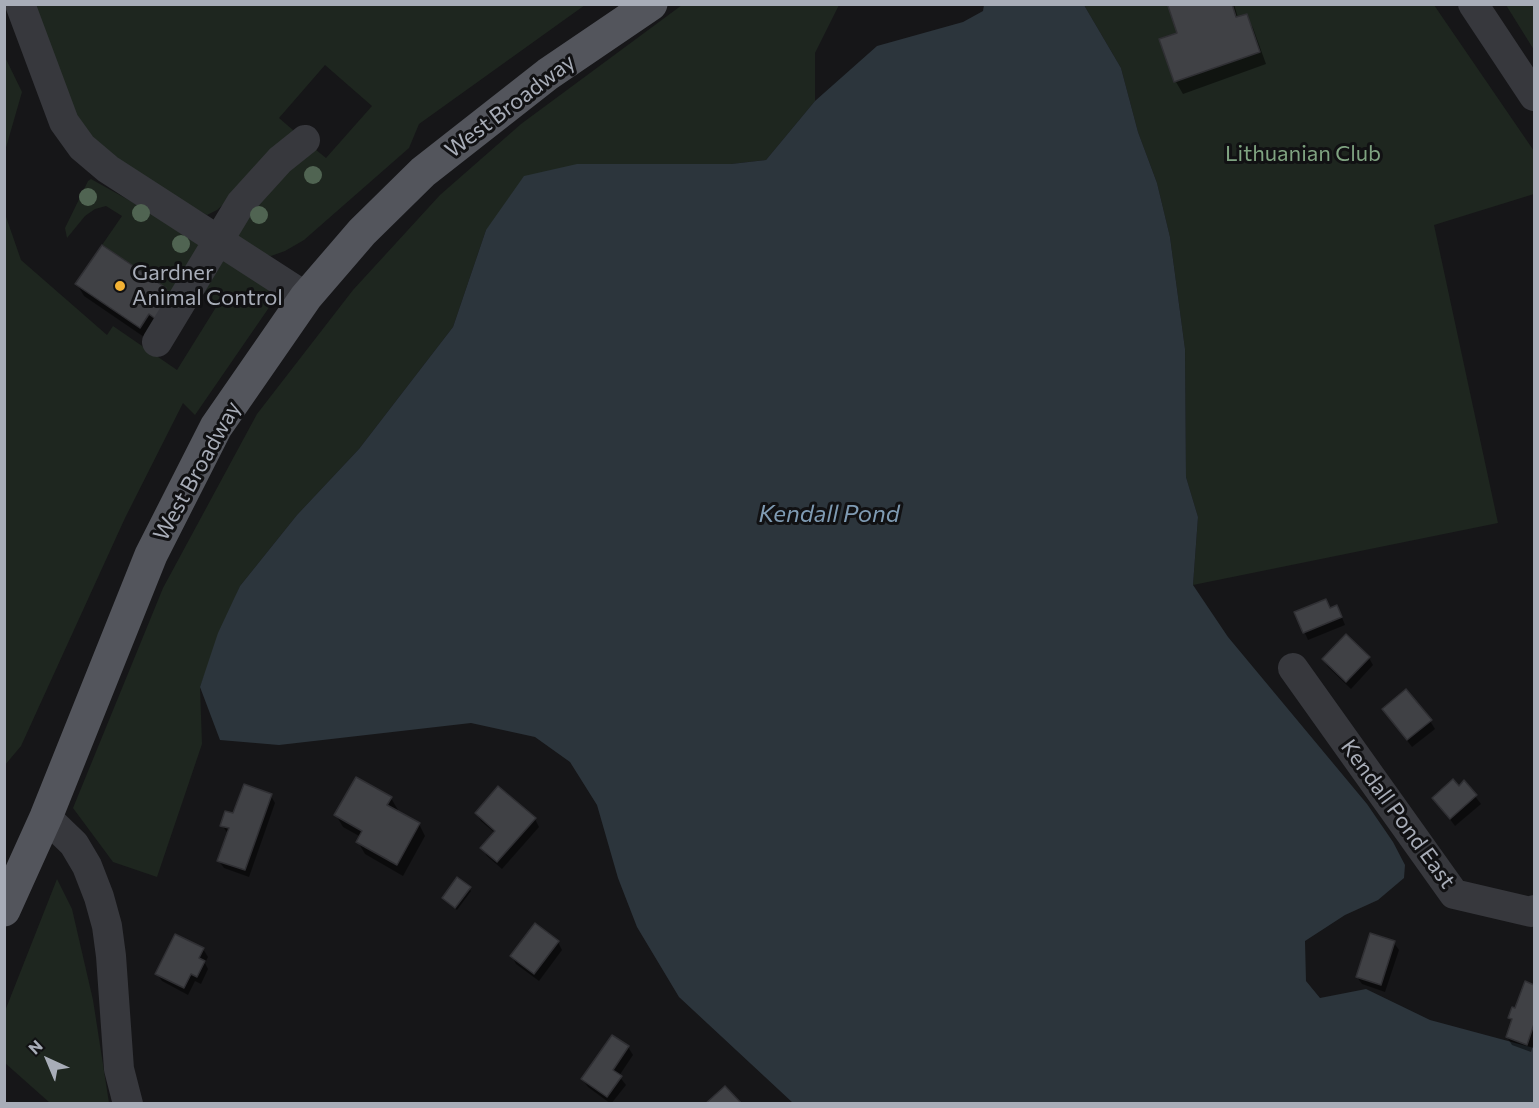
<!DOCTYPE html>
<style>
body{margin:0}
#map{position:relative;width:1539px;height:1108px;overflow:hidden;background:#161618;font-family:Commissioner,sans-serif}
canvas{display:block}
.frame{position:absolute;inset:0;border:6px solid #a8adb8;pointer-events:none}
.north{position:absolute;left:18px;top:1030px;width:60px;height:60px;-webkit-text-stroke:4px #111113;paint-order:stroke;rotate:316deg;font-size:16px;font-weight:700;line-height:24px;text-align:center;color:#a8adb8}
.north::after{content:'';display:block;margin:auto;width:21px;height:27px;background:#a8adb8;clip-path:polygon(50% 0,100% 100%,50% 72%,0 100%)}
</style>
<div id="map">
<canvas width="1539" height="1108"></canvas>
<div class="frame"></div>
<div class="north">N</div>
</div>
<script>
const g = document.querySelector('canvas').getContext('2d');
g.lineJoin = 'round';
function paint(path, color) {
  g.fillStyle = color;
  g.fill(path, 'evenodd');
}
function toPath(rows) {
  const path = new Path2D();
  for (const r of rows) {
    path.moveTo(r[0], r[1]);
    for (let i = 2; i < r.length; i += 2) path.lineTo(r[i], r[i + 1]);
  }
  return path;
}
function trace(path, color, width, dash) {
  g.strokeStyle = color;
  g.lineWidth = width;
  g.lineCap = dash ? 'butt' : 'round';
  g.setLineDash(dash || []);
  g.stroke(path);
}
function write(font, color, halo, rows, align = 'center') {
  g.font = font + ' Commissioner,sans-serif';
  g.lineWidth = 6;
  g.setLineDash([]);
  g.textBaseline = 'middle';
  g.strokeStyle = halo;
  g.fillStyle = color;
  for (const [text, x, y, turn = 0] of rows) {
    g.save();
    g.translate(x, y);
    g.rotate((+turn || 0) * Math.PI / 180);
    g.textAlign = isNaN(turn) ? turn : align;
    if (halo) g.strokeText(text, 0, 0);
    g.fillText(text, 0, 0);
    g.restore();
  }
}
paint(toPath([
 [28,5,585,5,419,124,409,148,304,240,285,251,271,256,256,252,232,233,310,145,326,158,372,106,325,65,279,118,301,137,217,210,207,215,135,175,88,133,72,112],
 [682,5,839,5,815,53,815,101,766,160,731,164,486,230,453,327,359,449,297,515,240,586,200,687,202,744,157,877,113,862,73,808,163,588,257,414,353,290,440,195,521,124],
 [1084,5,1434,5,1534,151,1534,194,1434,225,1498,523,1193,585,1198,517,1186,477,1185,349,1170,237,1157,183,1138,132,1121,68],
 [1506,5,1534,5,1534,50],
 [5,57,22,92,5,151],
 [91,179,204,242,166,307,157,301,166,288,102,245,122,216,106,206,95,209,85,216,67,238,65,228,88,181],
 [4,211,21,260,107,335,113,326,177,370,218,304,209,298,204,292,225,258,273,287,273,299,268,309,195,415,183,403,125,518,21,746,5,765],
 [57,879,72,909,93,1000,109,1103,50,1103,5,1063,5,1011]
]), '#1e261f');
paint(toPath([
 [984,5,1084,5,1121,68,1138,132,1157,183,1170,237,1185,349,1186,477,1198,517,1193,585,1228,637,1367,804,1393,842,1405,865,1404,878,1378,900,1345,915,1305,941,1306,981,1320,998,1366,989,1430,1020,1534,1048,1534,1103,793,1103,679,997,637,927,618,878,597,805,570,762,535,737,471,723,279,745,220,740,200,687,218,633,240,586,297,515,359,449,453,327,486,230,524,176,577,164,731,164,766,160,815,101,877,46,963,22,983,11]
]), '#2c353c');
paint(toPath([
 [1176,4,1234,4,1238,18,1246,16,1253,28,1266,64,1183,94,1176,82,1161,40,1179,34],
 [77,284,165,289,172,301,147,339,84,296],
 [1296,613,1341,615,1345,625,1308,640],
 [1369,658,1373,665,1351,689,1328,667,1323,659],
 [1384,710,1430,721,1435,729,1412,747],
 [1464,782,1481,804,1455,826,1434,798,1459,788],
 [271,796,275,803,249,877,224,868,219,861,228,834,222,825,234,815],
 [391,798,398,810,397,812,419,824,425,836,403,876,365,854,358,842,361,837,343,827,336,815],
 [476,813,535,819,539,827,502,869,487,856,482,848,495,833,481,821],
 [469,888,471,891,457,910,443,898],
 [558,942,562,950,539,981,516,964,512,956],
 [1394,943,1399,950,1385,992,1362,984,1357,977],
 [203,949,208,957,205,963,208,969,201,984,195,981,188,995,162,981,157,974],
 [1525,983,1534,987,1534,1042,1531,1052,1512,1045,1507,1037,1512,1023,1510,1018,1516,1010],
 [613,1037,628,1047,633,1055,619,1076,626,1085,611,1104,588,1087,583,1080]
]), '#0007');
const building = toPath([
 [1171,4,1232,4,1236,17,1247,14,1260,52,1174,82,1159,39,1177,33,1168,6,1171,4],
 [102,245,166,288,157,301,166,307,157,320,149,314,140,328,75,284,102,245],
 [1326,599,1330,608,1337,605,1342,617,1303,633,1294,612,1326,599],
 [1346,634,1370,657,1346,682,1322,659,1346,634],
 [1406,689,1432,720,1407,740,1382,709,1406,689],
 [356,777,392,797,387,805,420,823,397,865,356,842,362,831,334,815,356,777],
 [1453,779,1459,786,1464,780,1477,795,1450,819,1432,798,1453,779],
 [244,784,272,794,245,870,217,861,229,828,220,826,225,811,233,813,244,784],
 [498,786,536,818,497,862,480,848,495,831,475,813,498,786],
 [457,877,471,887,455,908,442,898,457,877],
 [535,923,559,941,534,974,510,956,535,923],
 [1370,933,1395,941,1381,985,1356,977,1370,933],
 [175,934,204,948,199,958,205,961,197,977,191,974,184,988,155,974,175,934],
 [1525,981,1534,985,1534,1024,1527,1045,1506,1037,1512,1019,1508,1018,1512,1007,1515,1008,1525,981],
 [612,1035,629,1046,613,1070,622,1076,607,1097,581,1079,612,1035],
 [725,1086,742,1104,705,1104,725,1086]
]);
paint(building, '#404145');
trace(building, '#303034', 1.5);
trace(toPath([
 [20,4,64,122,82,147,108,169,306,297],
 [1473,4,1534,96],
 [157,342,241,203,280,160,305,140],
 [1293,668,1454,894,1531,912,1534,910],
 [46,817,74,844,87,866,99,897,107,926,111,956,119,1069,128,1104]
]), '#37383d', 30);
trace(toPath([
 [4,910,46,817,151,555,216,427,306,297,362,232,423,172,548,74,651,4]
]), '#53555c', 33);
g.fillStyle = '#506452';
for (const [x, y] of [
 [313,175],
 [88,197],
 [141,213],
 [259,215],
 [181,244]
]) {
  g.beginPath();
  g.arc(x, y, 9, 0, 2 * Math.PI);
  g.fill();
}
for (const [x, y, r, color] of [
 [120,286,6,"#f2b134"]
]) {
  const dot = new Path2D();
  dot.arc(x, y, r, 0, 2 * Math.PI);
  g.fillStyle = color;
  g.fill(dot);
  trace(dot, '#111113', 2);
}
write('22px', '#a8adb8', '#111113', [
 ["West Broadway",510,106,-37],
 ["West Broadway",197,471,-61],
 ["Kendall Pond East",1398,814,54]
]);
write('22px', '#7fa381', '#111113', [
 ["Lithuanian Club",1303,154]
]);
write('22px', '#a8adb8', '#111113', [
 ["Gardner",132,273],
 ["Animal Control",132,298]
], 'left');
write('italic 24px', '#7f9bb3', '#111113', [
 ["Kendall Pond",829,514]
]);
</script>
